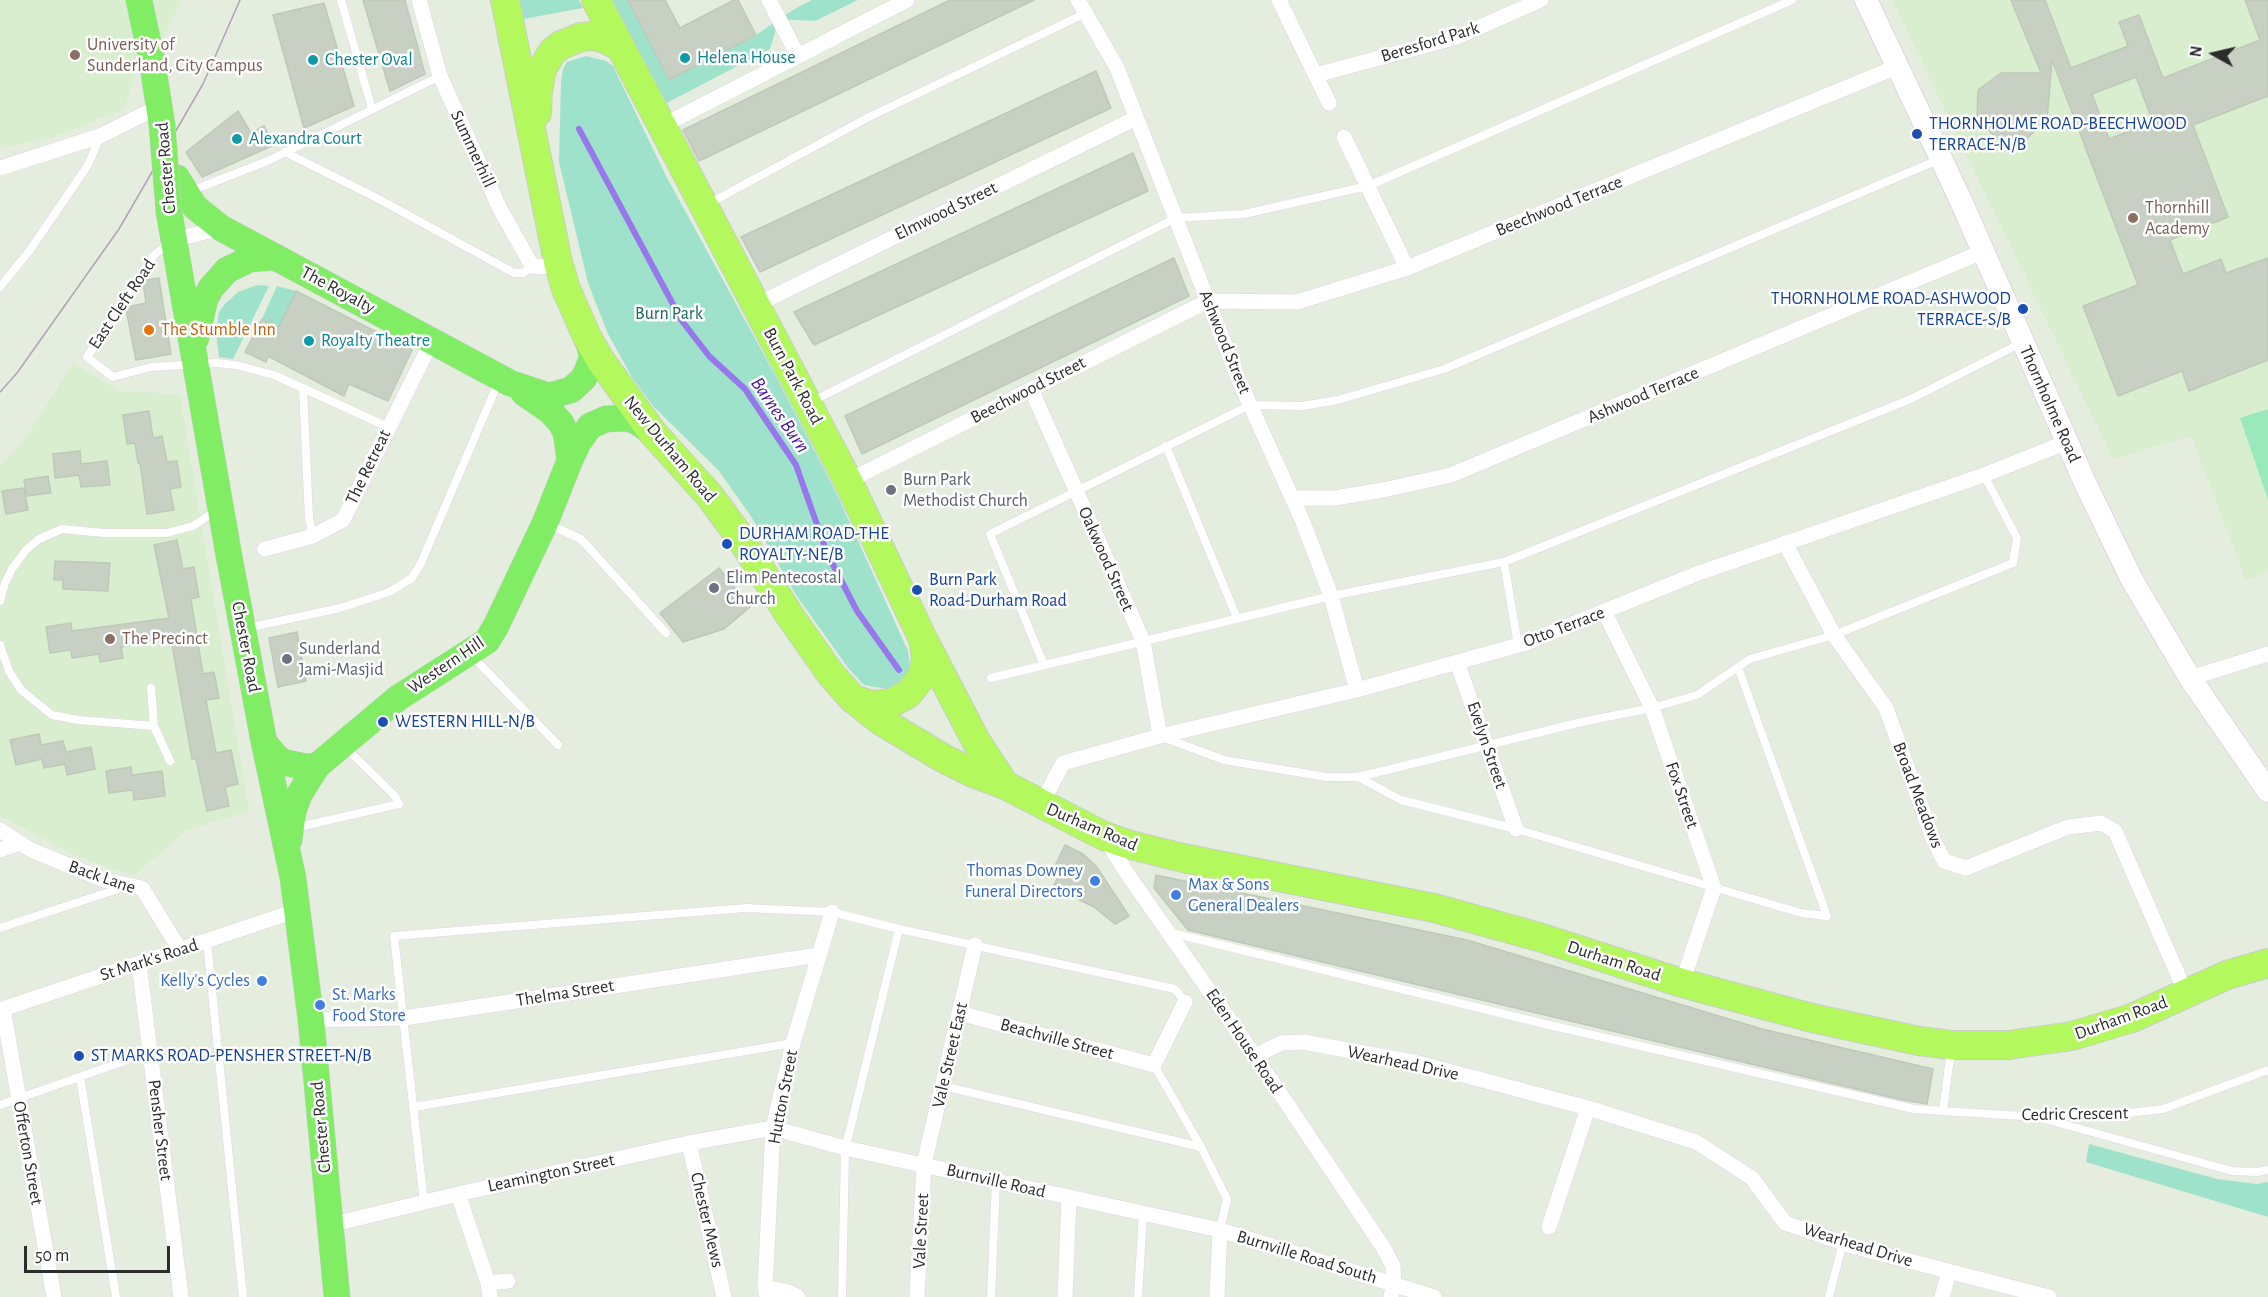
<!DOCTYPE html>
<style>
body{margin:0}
#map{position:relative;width:2268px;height:1297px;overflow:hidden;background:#e5eddf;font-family:"Alegreya Sans",sans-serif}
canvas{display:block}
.north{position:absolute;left:2184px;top:24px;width:60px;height:60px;-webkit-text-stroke:4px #fff;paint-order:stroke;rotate:278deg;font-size:16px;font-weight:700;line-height:24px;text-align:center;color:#2c2c2c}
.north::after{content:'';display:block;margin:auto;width:21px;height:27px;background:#2c2c2c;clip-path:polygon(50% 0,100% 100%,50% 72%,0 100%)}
.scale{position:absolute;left:24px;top:1246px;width:146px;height:27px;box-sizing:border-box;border:3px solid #2c2c2c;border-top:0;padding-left:8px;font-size:18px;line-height:21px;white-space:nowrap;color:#2c2c2c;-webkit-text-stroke:4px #fff;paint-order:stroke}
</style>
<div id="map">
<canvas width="2268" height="1297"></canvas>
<div class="north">N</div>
<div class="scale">50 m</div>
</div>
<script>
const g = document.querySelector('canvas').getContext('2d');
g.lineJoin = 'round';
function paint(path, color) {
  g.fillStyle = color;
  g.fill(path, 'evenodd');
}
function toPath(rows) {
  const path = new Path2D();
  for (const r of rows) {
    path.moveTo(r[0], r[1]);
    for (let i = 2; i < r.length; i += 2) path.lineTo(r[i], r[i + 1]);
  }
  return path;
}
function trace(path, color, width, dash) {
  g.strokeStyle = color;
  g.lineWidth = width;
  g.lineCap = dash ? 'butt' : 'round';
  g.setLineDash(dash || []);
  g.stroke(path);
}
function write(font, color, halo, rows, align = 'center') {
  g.font = font + ' "Alegreya Sans",sans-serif';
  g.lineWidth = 5;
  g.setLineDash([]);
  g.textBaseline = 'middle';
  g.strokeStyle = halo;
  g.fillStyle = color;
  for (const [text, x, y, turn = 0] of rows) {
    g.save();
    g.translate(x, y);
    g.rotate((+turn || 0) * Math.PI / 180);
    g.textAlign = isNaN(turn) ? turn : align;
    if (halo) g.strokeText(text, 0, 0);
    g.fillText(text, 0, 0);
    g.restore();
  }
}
paint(toPath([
 [0,0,181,0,170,25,131,84,125,109,50,138,0,148],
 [1892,0,2268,0,2268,572,2246,580,2191,436,2113,459],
 [73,363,119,391,180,394,249,811,186,831,133,876,78,857,0,816,0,466,24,441]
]), '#d9eecf');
paint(toPath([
 [516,0,579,0,583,8,518,20],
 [609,0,628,0,669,80,756,35,779,19,798,7,812,0,858,0,815,21,779,19,770,49,661,106],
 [586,56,606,61,613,66,666,176,774,373,835,490,908,651,910,666,906,678,897,687,887,689,864,685,849,669,796,595,752,518,719,471,654,407,633,379,608,334,588,283,559,162,561,82,563,69,567,62],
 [257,285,269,286,233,359,219,357,216,331,219,312,224,305,238,292],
 [277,286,296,291,279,327,262,319],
 [2089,1144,2217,1179,2257,1184,2268,1182,2268,1217,2086,1162]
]), '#9ee2cc');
paint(toPath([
 [2268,409,2268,500,2240,418]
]), '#9ae9bd');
trace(toPath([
 [579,129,682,321,709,356,745,389,796,465,827,553,857,611,899,670]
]), '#9876eb', 6);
const building = toPath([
 [363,0,405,0,425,74,390,91,363,0],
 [628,0,665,0,680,28,734,0,738,0,756,35,669,80,628,0],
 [950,0,1034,0,699,161,683,130,950,0],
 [2011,0,2045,0,2071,68,2128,46,2119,22,2139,15,2163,78,2260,40,2245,0,2268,0,2268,96,2193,125,2228,217,2170,240,2183,274,2221,259,2226,273,2268,258,2268,360,2189,391,2182,371,2118,396,2083,306,2138,285,2052,60,2047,120,2025,140,1999,140,1977,120,1978,90,2001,73,2041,73,2011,0],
 [2136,77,2153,122,2109,139,2092,94,2136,77],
 [324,3,354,106,304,128,273,15,324,3],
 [1096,71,1111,108,760,272,741,237,1096,71],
 [238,111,251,133,264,126,274,145,202,177,186,152,238,111],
 [1133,153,1148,191,814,345,794,312,1133,153],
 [1174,258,1189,296,862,454,845,416,1174,258],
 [159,278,171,354,136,360,126,309,127,307,146,303,143,282,145,280,159,278],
 [296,291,412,350,388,401,349,384,344,396,268,356,266,362,245,352,262,319,279,327,296,291],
 [149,411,153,438,162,436,167,462,177,461,181,487,170,489,174,510,147,514,140,463,138,463,135,443,127,444,123,415,149,411],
 [80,451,81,464,107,461,110,485,81,487,79,475,55,478,53,454,80,451],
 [48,476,51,493,27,496,24,480,48,476],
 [24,488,28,510,6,514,2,491,24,488],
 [177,540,183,569,194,567,199,597,191,599,203,674,214,672,219,698,206,700,216,753,231,750,238,784,225,787,229,806,207,811,196,759,192,759,171,639,121,647,123,658,100,662,99,654,72,658,71,650,50,653,46,627,71,623,72,631,169,618,154,545,177,540],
 [55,561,110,563,108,591,63,589,63,580,54,580,55,561],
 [719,568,750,607,724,629,683,642,660,613,719,568],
 [297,632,306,681,278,687,269,638,297,632],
 [39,734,41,745,63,741,66,752,91,747,95,769,67,775,65,764,44,768,42,759,16,765,10,740,39,734],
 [131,767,132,775,162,771,165,796,134,800,133,790,109,793,106,771,131,767],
 [1065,845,1083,854,1096,866,1129,916,1115,924,1094,907,1053,887,1058,877,1051,874,1065,845],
 [1156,875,1467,940,1762,1029,1933,1069,1927,1104,1898,1099,1188,930,1154,888,1156,875]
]);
paint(building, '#c8d0c4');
trace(building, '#bec9b9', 1.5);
const lane = toPath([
 [341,0,372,109],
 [285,152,375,197,514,273,523,273,532,266],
 [191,191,270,160,440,76],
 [710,203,869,117,1086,13],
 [169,243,153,256,87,357,113,377,151,367,216,363,236,365,274,375,388,427],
 [0,287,30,250,88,165,100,137],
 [303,388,309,518,313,536],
 [811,402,1176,218,1244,214,1368,186,1792,0],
 [1166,446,1237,618],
 [548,524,581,539,666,633],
 [1504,562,1518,645],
 [0,601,5,583,12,569,26,550,39,539,62,529,104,533,167,533,193,526,217,510],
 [247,628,340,608,389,592,412,578,421,563,498,383],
 [0,645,9,671,21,690,52,715,78,720,154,726],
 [473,657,558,745],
 [1044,665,990,534,1250,405,1302,406,1338,400,1444,369,1938,160],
 [991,678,1331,596,1504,562,1911,399,2021,343],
 [151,688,154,726,170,761],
 [1165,738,1224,760,1327,777,1358,777,1586,721,1652,708,1697,695,1750,659,1834,635,2013,563,2017,538,1984,475],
 [1358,777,1401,800,1516,829,1801,913,1827,916,1738,667],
 [294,828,399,804,395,796,345,747],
 [0,928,124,887],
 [1172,933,1545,1024,1914,1109,1943,1111],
 [207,941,243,1297],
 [1951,1050,1943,1111,2037,1117,2120,1114,2163,1109,2268,1070],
 [1154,1065,1201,1147,1227,1199,1220,1230],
 [80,1077,116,1297],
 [943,1086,1201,1147],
 [0,1105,150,1052],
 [414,1107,793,1043],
 [2045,1119,2232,1171,2257,1172,2268,1170],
 [424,1203,394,936,746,908,832,912,899,929,1175,989,1185,1002],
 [842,1297,845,1150,899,929],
 [991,1297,996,1181],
 [1138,1297,1143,1213],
 [1829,1297,1843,1242]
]);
const street = toPath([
 [419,0,440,76,500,209,532,266,541,267,558,262],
 [769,0,798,56],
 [1078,0,1117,68,1238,378,1303,522,1331,596,1357,690],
 [1279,0,1329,103],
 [1316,75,1457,37,1541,0],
 [662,126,907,0],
 [1344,137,1407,268],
 [0,168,100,136,160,106],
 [173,240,221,228],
 [756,305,1136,118],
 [1031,389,1143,641,1160,736],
 [848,481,1208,301,1297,302,1407,268,1899,66],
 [1292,498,1335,498,1383,490,1451,475,1982,252],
 [1785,543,1834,635,1886,708,1933,839,1944,861,1966,868,2068,827,2101,823,2115,831,2186,993],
 [265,549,313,536,343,520,432,341],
 [1604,611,1652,708,1714,888,1682,983],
 [1457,662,1516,829],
 [2190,678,2268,654],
 [1041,805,1063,763,1160,736,1357,690,1526,643,1696,574,1984,475,2067,442],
 [0,830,31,850,104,880,142,888,180,950],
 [1105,838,1126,872,1255,1056,1383,1247,1393,1266,1394,1284,1391,1297],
 [0,850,21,843],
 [139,964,181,1297],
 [3,1009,54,1297],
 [0,1010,298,910],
 [959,1013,1154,1065,1185,1002],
 [311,1020,404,1018,818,955],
 [1255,1056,1281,1043,1303,1042,1418,1063,1588,1108,1696,1142,1752,1178,1785,1223,1855,1247,2049,1297],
 [689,1143,724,1297],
 [458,1194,488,1283,490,1297],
 [330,1225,458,1194,689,1143,773,1128,845,1148,1220,1230,1434,1297],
 [1549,1227,1588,1108],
 [488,1283,508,1281],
 [765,1287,789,1292,798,1297],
 [767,1297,765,1287,773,1128,793,1043,832,912],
 [917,1297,924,1164,975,945],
 [1065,1297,1069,1197],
 [1217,1297,1220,1230],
 [1942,1297,1949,1272]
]);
const secondary = toPath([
 [1866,0,1961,201,2086,485,2132,580,2190,678,2268,791]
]);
const primary = toPath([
 [139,0,152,61,162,125],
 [177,178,195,207,221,228,510,383,549,396,571,390,584,378,590,364,592,356,588,339],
 [169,212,229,556,264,742,293,878,311,1020,337,1297],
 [196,338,205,299,211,288,227,270,250,259,276,257],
 [524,393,550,411,561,423,566,433,570,460],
 [264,742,276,757,283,762,306,767,317,766],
 [289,840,293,812,299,795,317,766,398,698,487,641,496,626,545,523,570,460,578,443,590,426,606,419,626,418,636,421,653,433]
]);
const highway = toPath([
 [505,0,558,262,566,289,588,339,601,361,653,433,709,495,740,537,788,613,830,673,852,698,881,721,943,758,973,773,1005,785,1104,836,1127,844,1183,858,1434,908,1539,937,1682,983,1812,1018,1919,1041,1951,1045,2009,1045,2072,1036,2132,1018,2227,975,2268,963],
 [596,0,848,481,922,637,976,741,1005,785],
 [537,113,538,91,542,69,553,51,561,45,581,37,593,36,605,39,621,47],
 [853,699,872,705,883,704,893,702,908,694,920,679,924,669,926,658,923,639]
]);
trace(lane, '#e1d4e4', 9);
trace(street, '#e1d4e4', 16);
trace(secondary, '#e1d4e4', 24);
trace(primary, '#ccc', 27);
trace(highway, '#ccc', 30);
trace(lane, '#fff', 8);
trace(street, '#fff', 15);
trace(secondary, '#fff', 22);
trace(primary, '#81ed65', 26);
trace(highway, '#b3f95e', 28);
trace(toPath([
 [0,392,17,373,119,229,203,84,240,0]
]), '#b3a2b6', 1.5);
const primaryBridge = toPath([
 [162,125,169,212]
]);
trace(primaryBridge, '#ccc', 27, []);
trace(primaryBridge, '#81ed65', 26);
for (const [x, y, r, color] of [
 [75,55,6,"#8d6e63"],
 [685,58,6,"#0f9aa8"],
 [313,60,6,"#0f9aa8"],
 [1917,134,6,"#1a4fb4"],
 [237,139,6,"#0f9aa8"],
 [2133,218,6,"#8d6e63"],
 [2023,309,6,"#1a4fb4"],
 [149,330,6,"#e8710a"],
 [309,341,6,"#0f9aa8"],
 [891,490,6,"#6b7280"],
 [727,544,6,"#1a4fb4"],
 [714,588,6,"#6b7280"],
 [917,590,6,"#1a4fb4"],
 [110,639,6,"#8d6e63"],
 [287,659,6,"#6b7280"],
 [383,722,6,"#1a4fb4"],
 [1095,881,6,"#3f7fe0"],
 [1176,895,6,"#3f7fe0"],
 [262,981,6,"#3f7fe0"],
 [320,1005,6,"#3f7fe0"],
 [79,1056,6,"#1a4fb4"]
]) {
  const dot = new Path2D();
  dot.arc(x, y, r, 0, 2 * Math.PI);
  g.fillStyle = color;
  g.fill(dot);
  trace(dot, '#fff', 2);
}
write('18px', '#2c2c2c', '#fff', [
 ["Beresford Park",1430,42,-17],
 ["Summerhill",473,149,65],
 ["Chester Road",166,168,-95],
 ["Beechwood Terrace",1559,206,-22],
 ["Elmwood Street",946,211,-26],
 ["The Royalty",338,290,28],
 ["East Cleft Road",122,304,-56],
 ["Ashwood Street",1225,342,68],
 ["Burn Park Road",793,376,62],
 ["Beechwood Street",1028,390,-27],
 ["Ashwood Terrace",1643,395,-23],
 ["Thornholme Road",2050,404,66],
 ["New Durham Road",670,449,50],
 ["The Retreat",368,467,-64],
 ["Oakwood Street",1106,559,66],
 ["Otto Terrace",1564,627,-21],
 ["Chester Road",246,647,79],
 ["Western Hill",446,665,-34],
 ["Evelyn Street",1487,745,71],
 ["Fox Street",1682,795,71],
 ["Broad Meadows",1918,795,69],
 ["Durham Road",1092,827,23],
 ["Back Lane",102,877,19],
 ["St Mark's Road",149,960,-18],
 ["Durham Road",1614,961,18],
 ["Thelma Street",565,993,-9],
 ["Durham Road",2121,1018,-20],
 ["Beachville Street",1057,1039,15],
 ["Eden House Road",1244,1041,56],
 ["Vale Street East",950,1055,-77],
 ["Wearhead Drive",1403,1063,12],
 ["Hutton Street",783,1097,-79],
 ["Cedric Crescent",2075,1114,-1],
 ["Chester Road",321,1127,-95],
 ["Pensher Street",160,1130,83],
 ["Offerton Street",28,1153,80],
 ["Leamington Street",551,1173,-12],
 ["Burnville Road",996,1181,13],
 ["Chester Mews",707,1220,77],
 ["Vale Street",921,1231,-87],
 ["Wearhead Drive",1858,1245,17],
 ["Burnville Road South",1307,1257,17]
]);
write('18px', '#785e54', '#fff', [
 ["University of",87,45],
 ["Sunderland, City Campus",87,66],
 ["Thornhill",2145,208],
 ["Academy",2145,229],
 ["The Precinct",122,639]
], 'left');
write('18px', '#0d838f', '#fff', [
 ["Helena House",697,58],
 ["Chester Oval",325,60],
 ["Alexandra Court",249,139],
 ["Royalty Theatre",321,341]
], 'left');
write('18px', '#164399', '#fff', [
 ["THORNHOLME ROAD-BEECHWOOD",1929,124],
 ["TERRACE-N/B",1929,145],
 ["THORNHOLME ROAD-ASHWOOD",2011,299,"right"],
 ["TERRACE-S/B",2011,320,"right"],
 ["DURHAM ROAD-THE",739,534],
 ["ROYALTY-NE/B",739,555],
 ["Burn Park",929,580],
 ["Road-Durham Road",929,601],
 ["WESTERN HILL-N/B",395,722],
 ["ST MARKS ROAD-PENSHER STREET-N/B",91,1056]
], 'left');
write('18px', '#1d685a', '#fff', [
 ["Burn Park",669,314]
]);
write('18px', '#c56008', '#fff', [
 ["The Stumble Inn",161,330]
], 'left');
write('18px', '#5b616d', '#fff', [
 ["Burn Park",903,480],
 ["Methodist Church",903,501],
 ["Elim Pentecostal",726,578],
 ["Church",726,599],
 ["Sunderland",299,649],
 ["Jami-Masjid",299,670]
], 'left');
write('18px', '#366cbe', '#fff', [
 ["Thomas Downey",1083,871],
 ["Funeral Directors",1083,892],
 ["Max & Sons",1188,885,"left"],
 ["General Dealers",1188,906,"left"],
 ["Kelly's Cycles",250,981],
 ["St. Marks",332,995,"left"],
 ["Food Store",332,1016,"left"]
], 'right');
write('italic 20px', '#44129b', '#fff', [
 ["Barnes Burn",780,415,55]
]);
</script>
